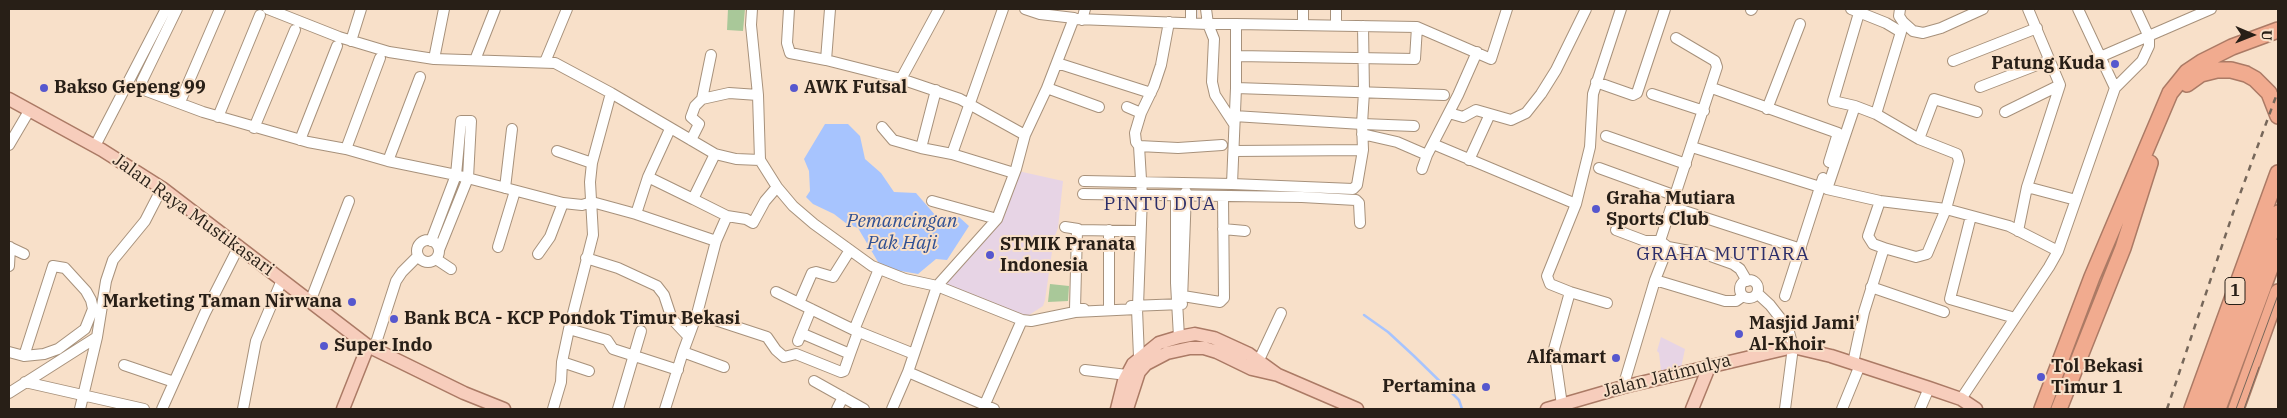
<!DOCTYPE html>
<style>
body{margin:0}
#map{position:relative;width:2287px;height:418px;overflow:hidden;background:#f8e0c9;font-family:"IBM Plex Serif",serif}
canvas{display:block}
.frame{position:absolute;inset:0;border:10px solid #281f17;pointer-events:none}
.north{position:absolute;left:2227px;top:10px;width:50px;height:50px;-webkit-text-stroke:4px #f8e0c9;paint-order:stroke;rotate:91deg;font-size:14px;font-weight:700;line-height:20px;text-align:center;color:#281f17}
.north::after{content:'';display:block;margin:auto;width:18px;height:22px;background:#281f17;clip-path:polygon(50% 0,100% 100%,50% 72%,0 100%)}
</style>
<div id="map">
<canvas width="2287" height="418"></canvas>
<div class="frame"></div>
<div class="north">U</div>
</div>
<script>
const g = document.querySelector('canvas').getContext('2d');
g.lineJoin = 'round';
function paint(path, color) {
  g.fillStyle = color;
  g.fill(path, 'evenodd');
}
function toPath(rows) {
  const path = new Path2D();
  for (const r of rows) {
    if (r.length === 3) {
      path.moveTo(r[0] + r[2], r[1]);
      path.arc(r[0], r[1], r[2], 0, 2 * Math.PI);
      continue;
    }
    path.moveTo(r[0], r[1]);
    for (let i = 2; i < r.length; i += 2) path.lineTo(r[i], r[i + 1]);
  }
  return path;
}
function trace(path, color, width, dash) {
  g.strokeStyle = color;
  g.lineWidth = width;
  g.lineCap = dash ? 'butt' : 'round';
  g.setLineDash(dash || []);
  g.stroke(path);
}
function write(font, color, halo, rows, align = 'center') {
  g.font = font + ' "IBM Plex Serif",serif';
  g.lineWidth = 4;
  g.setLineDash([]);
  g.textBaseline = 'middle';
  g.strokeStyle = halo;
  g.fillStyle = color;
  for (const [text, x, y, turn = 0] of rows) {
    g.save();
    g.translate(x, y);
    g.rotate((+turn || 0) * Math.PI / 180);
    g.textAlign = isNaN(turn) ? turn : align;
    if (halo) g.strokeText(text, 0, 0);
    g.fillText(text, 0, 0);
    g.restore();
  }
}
paint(toPath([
 [1018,171,1063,181,1058,228,1054,238,1045,300,1043,306,1026,317,940,285,995,224],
 [1661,337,1685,349,1681,368,1661,371,1659,353,1657,351]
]), '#e7d4e5');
paint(toPath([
 [728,9,745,9,743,31,727,30],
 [1050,284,1069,286,1068,301,1048,302]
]), '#a9c899');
paint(toPath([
 [825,124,848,124,860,136,865,159,881,173,894,192,916,193,936,216,959,217,969,226,947,260,936,259,918,274,889,269,878,262,858,228,847,224,834,214,813,204,806,197,810,191,809,171,804,159]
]), '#a7c4fe');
trace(toPath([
 [1196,22,1196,9],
 [1364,315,1388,332,1414,356,1459,400,1462,409]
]), '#a7c4fe', 2.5);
const minor = toPath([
 [177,9,142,81,144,90,203,112,308,142,346,149,388,161,456,175,563,203,582,205,592,202,636,214],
 [268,9,339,37,389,52,434,59,555,63,611,93,715,154,736,159,760,160],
 [752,9,751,25,758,95,760,160,777,187,793,206,814,224,872,266,905,279,937,286,1022,320,1031,321,1075,312,1137,309,1139,357],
 [789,9,787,43,790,53,826,60,901,79,960,99,1025,135],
 [1025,9,1040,14,1074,18,1047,88],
 [1303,9,1303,25],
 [1851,9,1886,23,1901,32,1876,114,1919,139,1957,154,1959,161,1946,209,2009,226,2058,251],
 [1900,9,1899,16,1903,22,1913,31,1923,33,1941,28,1983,9],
 [1751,10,1752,9],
 [1077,19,1208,24,1214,39,1212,82,1215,95,1234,124],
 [1082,20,1085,9],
 [1191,23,1191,9],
 [1236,24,1417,27,1491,59,1507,9],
 [1336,25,1336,9],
 [1363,26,1364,92,1362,124,1414,126],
 [1676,38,1715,61,1717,67,1660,241,1668,247,1705,254,1733,264,1740,269,1747,281],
 [351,41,361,9],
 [1237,56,1415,59,1417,27],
 [2100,57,2211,9],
 [434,59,444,9],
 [475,60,495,9],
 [826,60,830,9],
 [1953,61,2037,28],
 [545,62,567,9],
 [1057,63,1151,93],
 [901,79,939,9],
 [1596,82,1633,95,1637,93,1665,9],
 [1980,87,2050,60],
 [1236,88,1444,95],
 [1712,88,1838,133,1829,162],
 [2115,88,2142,61,2149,46,2149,37,2136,9],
 [936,90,921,148,952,154,1014,173],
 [1652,94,1704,111],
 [702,99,711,55],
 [180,102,220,9],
 [1855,106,1833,101,1859,13],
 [1127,107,1141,113,1135,133,1136,142,1139,146],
 [1767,109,1800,24],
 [2005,112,2060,85],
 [1141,113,1154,86,1161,65,1169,22],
 [1449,113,1463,117,1476,110,1511,120,1526,113,1541,94,1556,70,1586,9],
 [1876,114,1855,106,1827,189,1880,201,1946,209,1927,254,1916,257,1884,248],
 [218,117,260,15],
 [882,127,893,140,921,148],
 [254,128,295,30],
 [670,129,648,177,636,214,716,241],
 [1362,134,1397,142,1427,155],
 [1606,136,1686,164],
 [1919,139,1934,99,1977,112],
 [300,140,337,46],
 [691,140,699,124,691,117,695,106,702,99,729,93,758,95],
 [1433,144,1576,204],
 [9,145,29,111],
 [95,146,166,9],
 [1692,147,1820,187],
 [346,149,380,58],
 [557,151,592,163],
 [1234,151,1363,150],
 [715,154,693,199,727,216,746,219,753,223,765,201,777,187],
 [952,154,1003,9],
 [1469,160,1490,114],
 [388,161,420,77],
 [1599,168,1676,196],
 [1422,169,1427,155,1458,95,1477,52],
 [648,177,693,199],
 [1084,181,1232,184,1236,88,1236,24,1208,24,1206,9],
 [1232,184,1353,189,1357,185,1363,150,1362,124,1234,116],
 [2027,187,2076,200],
 [505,188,512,129],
 [1083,194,1302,197,1356,200,1359,203,1360,223],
 [1176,196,1176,283,1179,337],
 [932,201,997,219],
 [1672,207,1801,249],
 [1971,216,1950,299,2015,318],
 [1065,227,1078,229],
 [1223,229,1245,231],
 [1109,230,1109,307],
 [1616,230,1645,241,1660,241],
 [2018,231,2027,187,2060,85,2028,9],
 [428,251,11],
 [431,241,456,175,461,121,471,121,468,178,439,250],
 [9,247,24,254],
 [498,247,515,191],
 [1668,247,1655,280,1725,301,1736,301,1743,296],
 [538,254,550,237,563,203],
 [586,258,618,268,657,286,664,295,672,319,687,335],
 [436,259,451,269],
 [9,266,10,247],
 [1749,289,9],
 [1871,287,1944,312],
 [776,292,854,330,914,354],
 [1570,292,1607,303],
 [1757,293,1770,305,1788,328,1793,347,1785,409],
 [1183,296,1220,302,1224,298,1223,197],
 [1785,296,1823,178],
 [1182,300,1186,192],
 [310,302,349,201],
 [799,303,812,273,816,272,833,277,850,250],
 [1131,306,1182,304],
 [1138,306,1142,196,1139,146,1178,148,1222,145],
 [1084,309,1075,309,1077,230,1140,231],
 [697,314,767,337,776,350,784,357,796,354,841,372,844,371,850,354],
 [569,329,607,340,613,349,678,370],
 [854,330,879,269],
 [801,333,850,354,858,332],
 [798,341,811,309],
 [374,349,396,281,402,272,418,256],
 [9,352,24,356,44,354,58,349,85,329,93,309,91,300,86,291,65,268,53,266,24,356],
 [1259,360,1281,313],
 [562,362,589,371],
 [1853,363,1864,312,1884,248,1873,244,1868,236,1880,201],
 [124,365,174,382],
 [724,367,683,352,697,314,716,241,727,216],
 [1085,370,1127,375],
 [908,372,994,409],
 [814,381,864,409],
 [25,382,144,409],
 [1623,387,1655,280],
 [9,393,97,337],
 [1961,399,2049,267,2058,251,2115,88,2078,9],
 [985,404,1022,320],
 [1562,405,1554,349,1570,292,1550,284,1547,276,1576,204,1590,147,1593,94,1621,9],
 [80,409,97,337,106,281,113,260,145,221,162,188],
 [162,409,205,313,239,246],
 [243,409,256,341,282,280],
 [553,409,561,382,562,362,569,329,593,235,590,182,592,163,611,93],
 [618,409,641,331],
 [665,409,683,352],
 [837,409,843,397],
 [892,409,908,372,937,286,997,219,1016,169,1025,135,1047,88,1099,107],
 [1842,409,1860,365],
 [1920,409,1929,388]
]);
const major = toPath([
 [9,99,102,150,162,188,368,346,464,393,504,409],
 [343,409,368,346],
 [1117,409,1124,381,1133,364,1159,343,1179,337,1195,334,1214,338,1249,354,1278,375],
 [1127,409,1139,372,1146,364,1167,353,1190,348,1204,348,1217,352,1252,369,1278,375,1357,409],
 [1547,409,1623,387,1793,347,1831,356,1929,388,1961,399,1976,409],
 [1692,409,1709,367]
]);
const highway = toPath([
 [2187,84,2201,74,2217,70,2231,70,2246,74,2255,79,2269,93,2278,116],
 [2042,409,2092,277,2170,93,2187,72,2202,62,2232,47,2278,30],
 [2059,409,2123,248,2150,163],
 [2192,409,2278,173],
 [2206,409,2278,213],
 [2218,409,2278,247],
 [2236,409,2278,292]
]);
trace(minor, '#a7917b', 12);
trace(major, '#ab7a65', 15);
trace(highway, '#ab7a65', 18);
trace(minor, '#fff', 10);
trace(major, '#f7cdbc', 12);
trace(highway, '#f1ab8f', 15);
trace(toPath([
 [2236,409,2278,295],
 [2244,409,2259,367]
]), '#76675a', 1);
trace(toPath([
 [2167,409,2233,213,2278,91]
]), '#76675a', 2.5, [6, 6]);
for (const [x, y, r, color] of [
 [2115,64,5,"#5657ce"],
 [44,88,5,"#5657ce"],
 [794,88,5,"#5657ce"],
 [1596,209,5,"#5657ce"],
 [990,255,5,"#5657ce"],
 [352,302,5,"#5657ce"],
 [394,319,5,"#5657ce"],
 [1739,334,5,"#5657ce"],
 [324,346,5,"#5657ce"],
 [1616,358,5,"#5657ce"],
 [2041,377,5,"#5657ce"],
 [1486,387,5,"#5657ce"]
]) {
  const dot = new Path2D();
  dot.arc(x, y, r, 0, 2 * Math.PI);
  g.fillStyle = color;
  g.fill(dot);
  trace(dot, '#f8e0c9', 2);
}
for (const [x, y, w] of [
 [2235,291,20]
]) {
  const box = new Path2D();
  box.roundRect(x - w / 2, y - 13.5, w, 27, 4);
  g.fillStyle = '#f8e0c9';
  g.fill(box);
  trace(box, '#281f17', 1);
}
write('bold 16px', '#281f17', null, [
 ["1",2235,291]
]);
write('bold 18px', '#281f17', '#f8e0c9', [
 ["Patung Kuda",2105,64,"right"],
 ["Bakso Gepeng 99",54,88],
 ["AWK Futsal",804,88],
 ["Graha Mutiara",1606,199],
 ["Sports Club",1606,220],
 ["STMIK Pranata",1000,245],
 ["Indonesia",1000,266],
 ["Marketing Taman Nirwana",342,302,"right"],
 ["Bank BCA - KCP Pondok Timur Bekasi",404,319],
 ["Masjid Jami'",1749,324],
 ["Al-Khoir",1749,345],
 ["Super Indo",334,346],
 ["Alfamart",1606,358,"right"],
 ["Tol Bekasi",2051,367],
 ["Timur 1",2051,388],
 ["Pertamina",1476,387,"right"]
], 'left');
write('18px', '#281f17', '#f8e0c9', [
 ["Jalan Raya Mustikasari",193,215,36],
 ["Jalan Jatimulya",1667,376,-14]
]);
g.letterSpacing = '1px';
write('19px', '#2c2e69', '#f8e0c9', [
 ["PINTU DUA",1160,205],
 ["GRAHA MUTIARA",1723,255]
]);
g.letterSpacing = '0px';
write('italic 19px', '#305093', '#f8e0c9', [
 ["Pemancingan",902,222],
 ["Pak Haji",902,244]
]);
</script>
